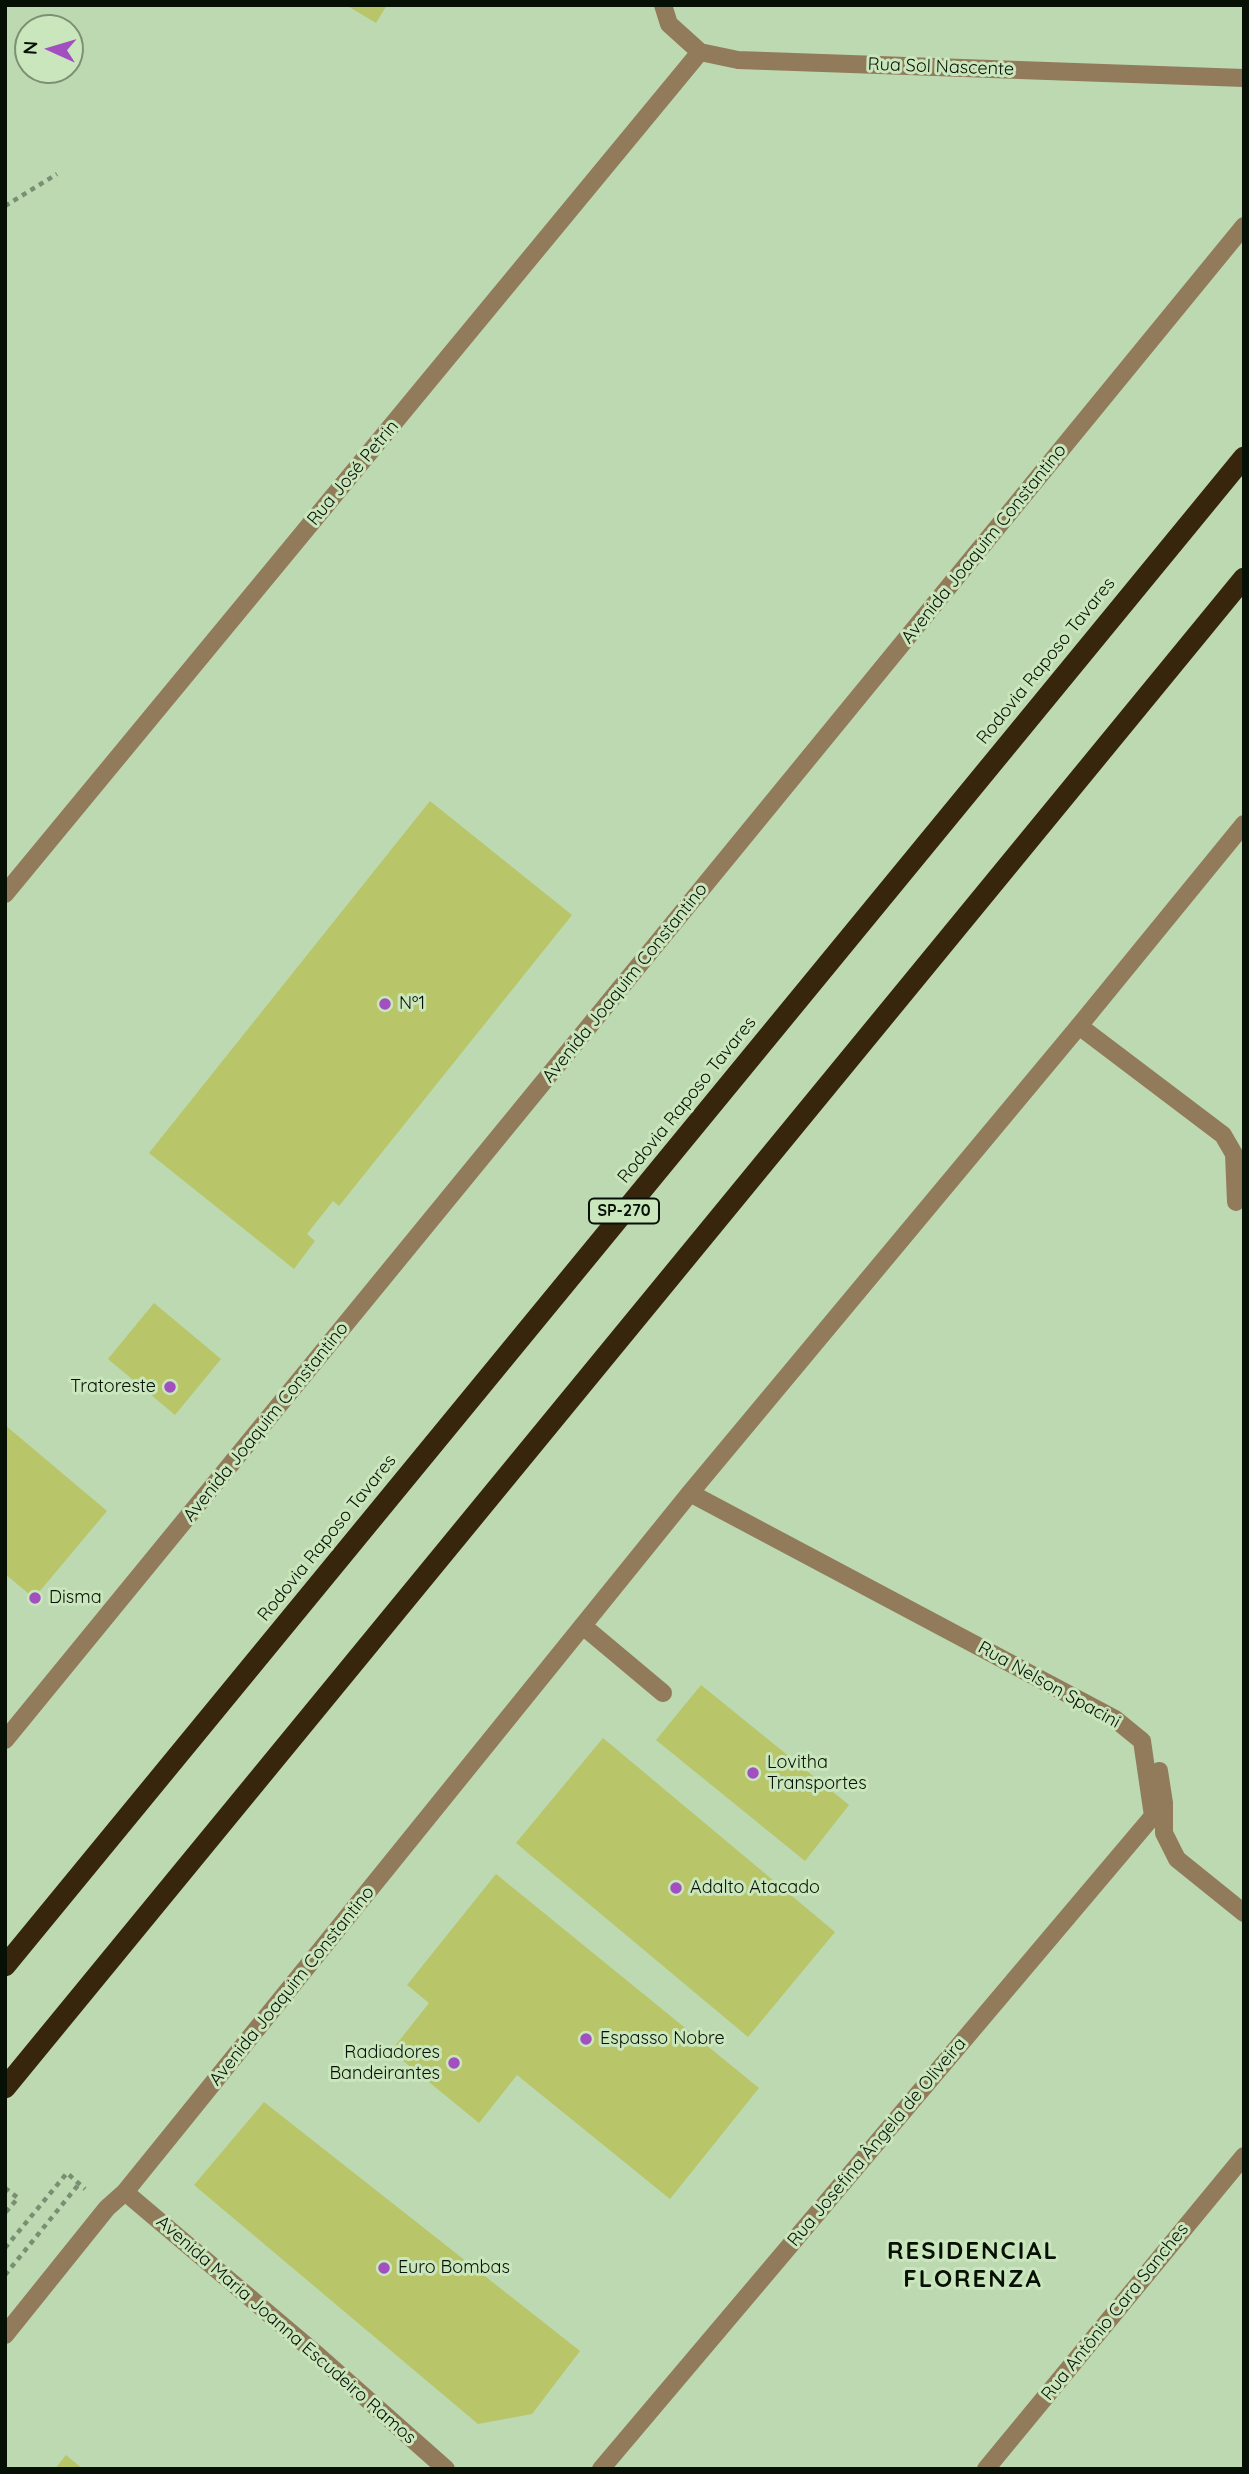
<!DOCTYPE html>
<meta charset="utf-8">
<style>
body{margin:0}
#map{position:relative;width:1249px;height:2474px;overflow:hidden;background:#bdd9b1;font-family:Quicksand,sans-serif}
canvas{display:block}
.frame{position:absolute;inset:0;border:7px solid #071004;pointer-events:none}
.north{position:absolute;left:14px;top:14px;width:70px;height:70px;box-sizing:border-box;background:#cae6bd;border:2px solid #7c9073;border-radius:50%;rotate:274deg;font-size:19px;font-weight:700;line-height:28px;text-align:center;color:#071004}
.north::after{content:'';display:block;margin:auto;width:24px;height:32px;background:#a250c0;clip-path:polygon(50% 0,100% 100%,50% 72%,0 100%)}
</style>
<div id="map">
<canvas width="1249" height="2474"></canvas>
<div class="frame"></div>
<div class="north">N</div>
</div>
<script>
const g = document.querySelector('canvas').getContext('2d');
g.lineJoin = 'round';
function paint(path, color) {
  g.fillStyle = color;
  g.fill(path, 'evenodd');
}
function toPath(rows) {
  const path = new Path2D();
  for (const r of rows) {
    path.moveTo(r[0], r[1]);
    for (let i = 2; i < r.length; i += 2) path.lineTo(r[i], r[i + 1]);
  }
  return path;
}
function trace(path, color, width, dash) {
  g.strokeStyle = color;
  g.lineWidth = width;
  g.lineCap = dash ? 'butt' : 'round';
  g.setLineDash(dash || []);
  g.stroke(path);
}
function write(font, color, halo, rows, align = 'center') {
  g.font = font + ' Quicksand,sans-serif';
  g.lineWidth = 6;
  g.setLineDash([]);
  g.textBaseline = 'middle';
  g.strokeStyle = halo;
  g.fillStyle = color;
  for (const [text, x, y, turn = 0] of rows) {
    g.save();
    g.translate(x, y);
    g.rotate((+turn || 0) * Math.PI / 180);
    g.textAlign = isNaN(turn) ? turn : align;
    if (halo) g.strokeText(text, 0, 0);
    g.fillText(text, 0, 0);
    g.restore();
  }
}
paint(toPath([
 [346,5,387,5,376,23],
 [430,801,572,915,339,1206,333,1201,307,1234,315,1241,294,1269,149,1153],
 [154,1303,221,1359,175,1415,108,1359],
 [5,1425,107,1511,34,1598,5,1574],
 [701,1685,849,1805,805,1861,656,1740],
 [603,1738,835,1932,748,2037,516,1843],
 [496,1874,759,2088,670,2199,517,2075,479,2123,391,2051,429,2003,407,1985],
 [264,2102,580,2351,532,2414,478,2424,194,2185],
 [66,2455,83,2469,55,2469]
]), '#b8c568');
trace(toPath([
 [5,206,57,174],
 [5,2188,18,2198,5,2213],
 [5,2248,67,2173,85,2189],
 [5,2275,79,2184]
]), '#7a8f72', 4.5, [5, 5]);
trace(toPath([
 [1079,1026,1223,1135,1234,1154,1236,1202],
 [583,1626,663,1693]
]), '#927b5b', 18);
trace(toPath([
 [663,5,669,24,700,52,738,60,1244,78],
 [5,894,700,52],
 [690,1493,1115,1719,1142,1741,1153,1816],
 [1157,1787,1159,1771,1164,1803,1164,1833,1177,1859,1244,1913],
 [125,2192,314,2352,446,2469],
 [601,2469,1153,1816],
 [986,2469,1244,2156]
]), '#927b5b', 18);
trace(toPath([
 [5,1740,1244,226],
 [5,2335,107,2208,125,2192,690,1493,1079,1026,1244,824]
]), '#927b5b', 18);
trace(toPath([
 [5,1966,1244,457],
 [5,2088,1244,578]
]), '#37260b', 21);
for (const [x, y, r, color] of [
 [385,1004,7,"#a250c0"],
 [170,1387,7,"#a250c0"],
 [35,1598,7,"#a250c0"],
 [753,1773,7,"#a250c0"],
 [676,1888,7,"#a250c0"],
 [586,2039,7,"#a250c0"],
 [454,2063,7,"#a250c0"],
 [384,2268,7,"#a250c0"]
]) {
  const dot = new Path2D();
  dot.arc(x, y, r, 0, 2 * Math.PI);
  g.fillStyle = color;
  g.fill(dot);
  trace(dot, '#cae6bd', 2.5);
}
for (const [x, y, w] of [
 [624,1211,70]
]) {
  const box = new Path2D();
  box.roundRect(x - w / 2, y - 12.5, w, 25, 5);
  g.fillStyle = '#cae6bd';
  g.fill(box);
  trace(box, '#071004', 2);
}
write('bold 16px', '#071004', null, [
 ["SP-270",624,1211]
]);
write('18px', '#071004', '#cae6bd', [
 ["Rua Sol Nascente",941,67,2],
 ["Rua José Petrin",353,473,-50],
 ["Avenida Joaquim Constantino",984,544,-51],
 ["Rodovia Raposo Tavares",1046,661,-51],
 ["Avenida Joaquim Constantino",625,983,-51],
 ["Rodovia Raposo Tavares",687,1100,-51],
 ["Avenida Joaquim Constantino",266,1422,-51],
 ["Rodovia Raposo Tavares",327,1538,-51],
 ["Rua Nelson Spacini",1049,1685,29],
 ["Avenida Joaquim Constantino",292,1986,-51],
 ["Rua Josefina Ângela de Oliveira",877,2142,-50],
 ["Rua Antônio Cara Sanches",1115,2312,-51],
 ["Avenida Maria Joanna Escudeiro Ramos",286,2330,41]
]);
write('18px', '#071004', '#cae6bd', [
 ["Nº1",399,1004],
 ["Tratoreste",156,1387,"right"],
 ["Disma",49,1598],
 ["Lovitha",767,1763],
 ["Transportes",767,1784],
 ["Adalto Atacado",690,1888],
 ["Espasso Nobre",600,2039],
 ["Radiadores",440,2053,"right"],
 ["Bandeirantes",440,2074,"right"],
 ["Euro Bombas",398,2268]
], 'left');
g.letterSpacing = '2px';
write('bold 24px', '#071004', '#cae6bd', [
 ["RESIDENCIAL",973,2252],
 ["FLORENZA",973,2280]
]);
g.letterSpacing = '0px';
</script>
